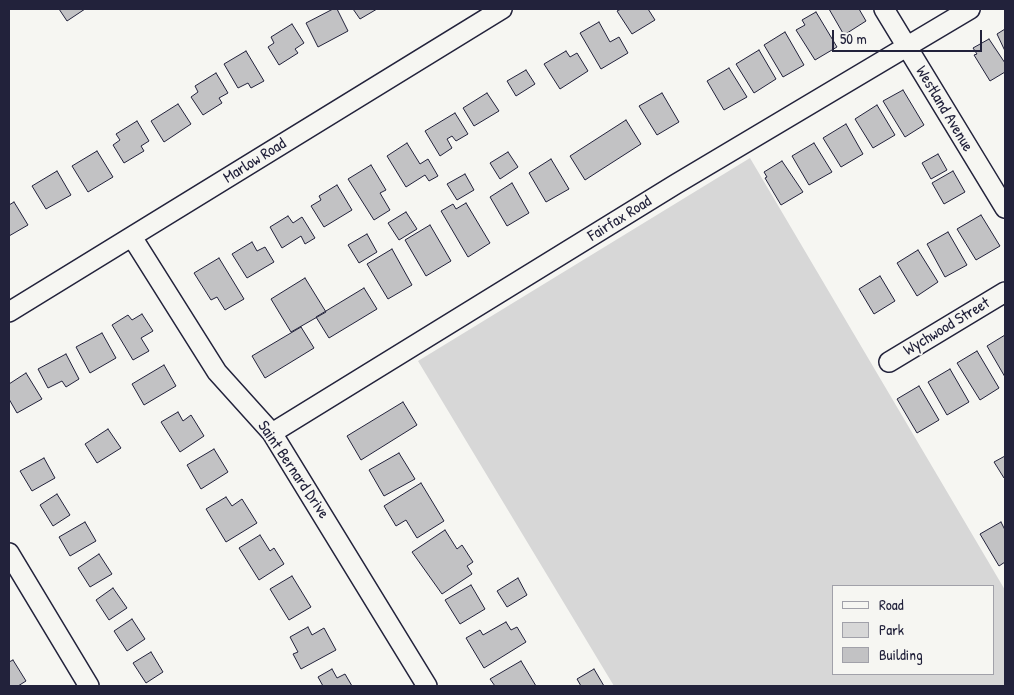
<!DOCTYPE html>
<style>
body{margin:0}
#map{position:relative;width:1014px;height:695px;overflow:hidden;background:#f6f6f2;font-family:"Patrick Hand",sans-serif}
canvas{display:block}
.frame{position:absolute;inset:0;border:10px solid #22223b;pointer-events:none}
.legend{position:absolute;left:832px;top:585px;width:162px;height:90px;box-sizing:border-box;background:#f6f6f2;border:1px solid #a1a1a9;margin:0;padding:6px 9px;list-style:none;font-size:15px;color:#22223b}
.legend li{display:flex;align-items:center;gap:10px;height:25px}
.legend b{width:25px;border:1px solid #a1a1a9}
.scale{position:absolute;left:832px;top:30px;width:150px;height:22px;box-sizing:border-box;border:2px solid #22223b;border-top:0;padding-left:6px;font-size:15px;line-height:18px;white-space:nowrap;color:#22223b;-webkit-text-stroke:4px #f6f6f2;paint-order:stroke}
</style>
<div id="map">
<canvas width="1014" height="695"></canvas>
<div class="frame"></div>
<ul class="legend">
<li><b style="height:6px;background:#f6f6f2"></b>Road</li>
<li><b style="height:14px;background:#d7d7d7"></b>Park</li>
<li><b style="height:14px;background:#c2c2c4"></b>Building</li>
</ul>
<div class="scale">50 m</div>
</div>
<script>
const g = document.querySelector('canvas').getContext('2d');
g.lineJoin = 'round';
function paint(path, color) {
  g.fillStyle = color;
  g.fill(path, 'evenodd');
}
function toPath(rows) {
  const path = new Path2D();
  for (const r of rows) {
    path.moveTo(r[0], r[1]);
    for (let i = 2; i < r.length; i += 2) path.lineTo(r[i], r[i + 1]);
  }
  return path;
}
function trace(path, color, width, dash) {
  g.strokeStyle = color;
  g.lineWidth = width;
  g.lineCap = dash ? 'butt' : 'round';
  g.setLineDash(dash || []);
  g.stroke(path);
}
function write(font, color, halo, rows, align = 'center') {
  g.font = font + ' "Patrick Hand",sans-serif';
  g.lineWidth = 4;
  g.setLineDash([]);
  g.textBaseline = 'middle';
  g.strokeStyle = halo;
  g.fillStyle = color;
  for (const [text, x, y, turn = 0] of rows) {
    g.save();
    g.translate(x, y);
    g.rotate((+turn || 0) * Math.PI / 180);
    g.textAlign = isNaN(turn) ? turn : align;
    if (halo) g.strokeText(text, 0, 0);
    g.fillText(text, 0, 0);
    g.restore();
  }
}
paint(toPath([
 [750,158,1005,590,1005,686,614,686,418,361],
 [833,586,993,586,993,674,833,674]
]), '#d7d7d7');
const building = toPath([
 [59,9,85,9,67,21,59,9],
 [333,9,337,9,348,31,318,47,306,23,333,9],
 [353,9,377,9,360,19,353,9],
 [621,9,648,9,655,20,632,34,617,11,621,9],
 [829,9,859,9,866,21,844,35,829,9],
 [816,12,837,47,815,60,796,30,805,25,802,20,816,12],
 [599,22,610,42,619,37,628,53,601,69,580,33,599,22],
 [292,24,304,43,295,49,298,53,279,65,268,47,274,43,271,37,292,24],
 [1005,29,1005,51,997,34,1005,29],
 [785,32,804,65,783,77,764,45,785,32],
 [989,39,1005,63,1005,72,990,81,974,55,977,54,973,48,989,39],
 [759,50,776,79,754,93,736,64,759,50],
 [246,51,264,81,251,88,248,83,238,88,224,64,246,51],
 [566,51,570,57,577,53,588,71,560,89,544,64,566,51],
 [729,68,747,97,724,110,707,81,729,68],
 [526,70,535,84,516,96,507,81,526,70],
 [216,73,228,93,219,98,222,103,203,115,191,97,198,92,195,86,216,73],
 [903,90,924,125,905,137,883,101,903,90],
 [487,93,499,111,474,126,463,108,487,93],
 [662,93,679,122,657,135,639,106,662,93],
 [178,104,191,124,164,142,151,121,178,104],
 [877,105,895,135,873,148,855,119,877,105],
 [455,113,468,134,456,141,452,136,447,139,452,148,440,156,425,131,455,113],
 [626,120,641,144,585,180,570,156,626,120],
 [137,121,149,141,141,146,144,151,124,163,113,145,120,140,116,134,137,121],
 [846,124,863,154,841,167,823,138,846,124],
 [407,143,420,164,428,159,438,176,429,181,425,175,406,187,387,156,407,143],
 [814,143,832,172,809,185,792,156,814,143],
 [97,151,113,177,88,192,72,166,97,151],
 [508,152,518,167,500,179,490,163,508,152],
 [938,154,947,170,931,179,922,163,938,154],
 [551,159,569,189,546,202,529,173,551,159],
 [782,161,803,192,781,205,765,178,767,177,764,172,782,161],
 [371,165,386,190,380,193,390,210,374,220,348,179,371,165],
 [57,171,71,195,46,209,32,186,57,171],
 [953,171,965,192,944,204,932,183,953,171],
 [465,174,474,190,457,200,447,184,465,174],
 [512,183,529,213,507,226,490,197,512,183],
 [337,185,352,210,324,227,311,206,321,200,319,196,337,185],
 [14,202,28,225,9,236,9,205,14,202],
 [466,203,490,243,468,257,441,211,453,204,456,209,466,203],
 [406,212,417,229,399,240,388,223,406,212],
 [981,215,1000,246,976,260,957,229,981,215],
 [288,216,293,223,302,217,315,238,305,244,301,236,282,248,270,227,288,216],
 [430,225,451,261,426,276,405,240,430,225],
 [948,232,967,265,945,277,927,244,948,232],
 [367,234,377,252,359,263,348,245,367,234],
 [252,242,257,251,265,247,274,262,247,278,232,254,252,242],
 [392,249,412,285,388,299,367,264,392,249],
 [918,250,938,282,917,296,897,263,918,250],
 [219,258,244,299,225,310,217,297,211,300,194,273,219,258],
 [880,276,895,301,874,314,859,289,880,276],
 [305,278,326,312,291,332,271,299,305,278],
 [364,288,377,309,329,338,316,317,364,288],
 [142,314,153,331,141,338,149,351,133,360,112,325,128,315,132,320,142,314],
 [301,327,314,348,265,378,252,356,301,327],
 [102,333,116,358,90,373,76,347,102,333],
 [1005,335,1005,377,987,346,1005,335],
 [977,351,999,388,980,400,957,363,977,351],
 [66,354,79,379,66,387,62,381,48,388,38,369,66,354],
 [164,365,176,386,144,405,132,384,164,365],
 [950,369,969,402,947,415,928,382,950,369],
 [26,373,42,399,17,413,9,399,9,384,26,373],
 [919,386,939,420,917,433,897,399,919,386],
 [403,402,417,425,361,460,347,436,403,402],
 [178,412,183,421,191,415,204,436,180,452,161,422,178,412],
 [108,429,121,448,97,463,85,444,108,429],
 [214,449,228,472,201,489,187,465,214,449],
 [399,453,415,479,384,496,369,470,399,453],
 [1005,456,1005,478,1004,478,994,462,1005,456],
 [44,458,55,478,32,491,20,471,44,458],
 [421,483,444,521,417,538,406,520,396,526,384,506,421,483],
 [57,494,70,515,53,526,40,505,57,494],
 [226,497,232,506,242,499,257,523,226,542,206,509,226,497],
 [85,522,96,541,70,556,59,537,85,522],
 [1001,522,1005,530,1005,562,999,566,980,534,1001,522],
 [445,530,457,549,462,545,473,562,467,566,472,574,442,594,412,552,445,530],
 [260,535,270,551,274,548,284,564,259,580,239,548,260,535],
 [99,554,112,574,90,587,78,568,99,554],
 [292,576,311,607,289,620,270,589,292,576],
 [518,578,527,595,507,607,497,591,518,578],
 [471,585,485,609,460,624,445,600,471,585],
 [113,588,127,608,109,620,96,600,113,588],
 [132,619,145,639,127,651,114,631,132,619],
 [506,622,511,630,517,627,526,642,484,668,466,638,480,630,483,635,506,622],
 [308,627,312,635,324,628,336,650,301,669,293,654,298,652,290,637,308,627],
 [151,652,163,672,146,683,133,663,151,652],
 [13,660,26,681,18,686,9,686,9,662,13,660],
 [521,661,536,686,495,686,490,679,521,661],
 [332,669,337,678,345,674,352,686,323,686,318,677,332,669],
 [594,669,604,686,581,686,577,679,594,669]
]);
paint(building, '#c2c2c4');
trace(building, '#22223b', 1);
const street = toPath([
 [884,9,1005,208],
 [132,237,217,372,272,433,427,686],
 [9,312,502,9],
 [889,362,1005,292],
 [272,433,676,184,970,9],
 [9,553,89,686]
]);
trace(street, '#22223b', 22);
trace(street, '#f6f6f2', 19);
write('16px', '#22223b', '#f6f6f2', [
 ["Westland Avenue",944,109,59],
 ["Marlow Road",255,161,-32],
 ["Fairfax Road",620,219,-32],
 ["Wychwood Street",947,327,-31],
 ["Saint Bernard Drive",293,470,56]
]);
</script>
